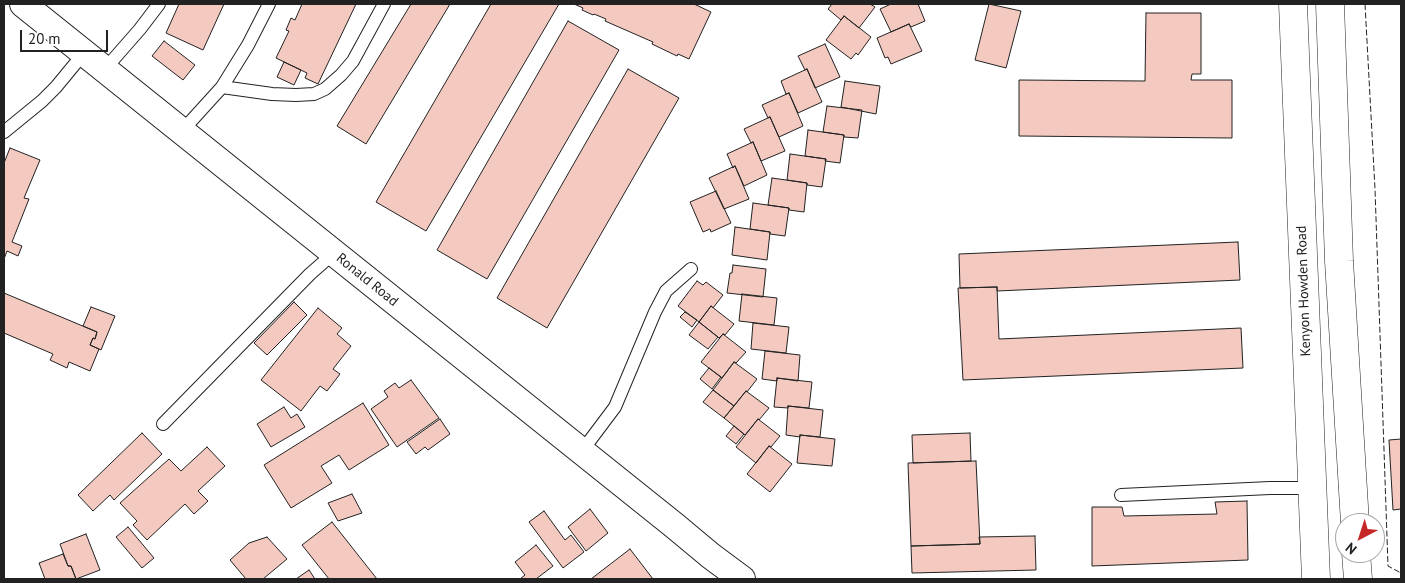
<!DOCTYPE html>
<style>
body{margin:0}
#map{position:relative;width:1405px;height:583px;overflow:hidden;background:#fff;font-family:"PT Sans",sans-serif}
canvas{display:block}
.frame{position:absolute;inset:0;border:5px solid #222;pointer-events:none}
.north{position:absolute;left:1335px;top:513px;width:50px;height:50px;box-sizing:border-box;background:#fff;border:1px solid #a7a7a7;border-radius:50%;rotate:220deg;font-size:14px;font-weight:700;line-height:20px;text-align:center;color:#222}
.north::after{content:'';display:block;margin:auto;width:18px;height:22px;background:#c62828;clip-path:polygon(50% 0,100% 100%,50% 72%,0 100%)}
.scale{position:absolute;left:20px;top:30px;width:88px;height:22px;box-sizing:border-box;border:2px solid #222;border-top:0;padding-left:6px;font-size:15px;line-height:18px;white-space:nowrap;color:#222;-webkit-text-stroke:4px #fff;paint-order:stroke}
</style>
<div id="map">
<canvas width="1405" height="583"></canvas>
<div class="frame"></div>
<div class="north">N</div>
<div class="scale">20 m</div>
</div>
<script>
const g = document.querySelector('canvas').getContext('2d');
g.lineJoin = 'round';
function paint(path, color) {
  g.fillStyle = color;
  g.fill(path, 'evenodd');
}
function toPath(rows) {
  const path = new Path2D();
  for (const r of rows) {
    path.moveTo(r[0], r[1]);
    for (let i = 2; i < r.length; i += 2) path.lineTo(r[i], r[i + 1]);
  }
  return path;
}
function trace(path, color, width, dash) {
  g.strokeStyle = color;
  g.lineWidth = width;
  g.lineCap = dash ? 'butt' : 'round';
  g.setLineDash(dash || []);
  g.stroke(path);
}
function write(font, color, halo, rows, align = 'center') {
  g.font = font + ' "PT Sans",sans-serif';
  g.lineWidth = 4;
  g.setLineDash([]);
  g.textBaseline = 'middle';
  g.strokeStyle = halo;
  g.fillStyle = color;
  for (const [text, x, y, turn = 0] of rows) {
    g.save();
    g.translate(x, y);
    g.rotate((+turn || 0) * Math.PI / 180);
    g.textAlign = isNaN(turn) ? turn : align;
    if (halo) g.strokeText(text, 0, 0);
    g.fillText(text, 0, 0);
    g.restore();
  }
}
const building = toPath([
 [179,4,224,4,203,50,166,33,179,4],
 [302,4,356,4,318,84,305,78,307,73,276,58,289,31,286,30,291,18,295,20,302,4],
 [411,4,450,4,366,144,337,126,411,4],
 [491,4,559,4,426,231,376,202,491,4],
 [574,4,694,4,711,12,689,59,678,54,677,56,652,44,653,42,605,21,606,19,594,14,593,15,582,10,583,8,574,4],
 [832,4,870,4,875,7,859,28,844,16,841,20,828,9,832,4],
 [891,4,918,4,925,21,911,27,909,24,891,32,880,9,891,4],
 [989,4,1021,11,1006,68,975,60,989,4],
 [1146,13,1201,13,1201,74,1192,74,1191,80,1232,80,1232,138,1019,136,1019,80,1145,81,1146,13],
 [844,16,871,37,858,55,856,53,851,59,826,40,844,16],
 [568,21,619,50,487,279,437,250,568,21],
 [909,24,922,51,891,64,888,57,885,58,877,38,909,24],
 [164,41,195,65,183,80,152,56,164,41],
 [825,44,840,77,815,88,807,69,805,70,798,56,825,44],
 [284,62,301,70,294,85,277,77,284,62],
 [628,69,679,98,547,328,497,298,628,69],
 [807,69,822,102,798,113,789,93,786,94,781,81,807,69],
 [845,81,880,86,876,114,841,107,845,81],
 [789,93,803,126,779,137,770,117,768,118,762,105,789,93],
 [827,106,862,110,858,138,844,137,844,135,823,132,827,106],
 [770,117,785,151,761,161,753,142,751,143,744,129,770,117],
 [808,130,844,135,840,163,825,161,826,159,805,156,808,130],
 [753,142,767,175,744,186,735,166,733,168,727,154,753,142],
 [10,148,40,160,24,198,29,199,12,242,22,246,18,256,7,251,4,259,4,163,10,148],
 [790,154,826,159,822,187,807,185,807,183,787,180,790,154],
 [735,166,749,199,724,209,709,178,735,166],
 [772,178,807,183,804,212,789,210,789,208,768,205,772,178],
 [716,191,731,223,711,232,710,229,703,232,690,202,716,191],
 [753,203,789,208,785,236,770,234,770,232,750,229,753,203],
 [735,227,770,232,767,260,732,255,735,227],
 [1238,242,1240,280,997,291,997,287,960,288,959,254,1238,242],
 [733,265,766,269,763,297,727,293,730,273,732,273,733,265],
 [697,281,703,285,706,282,723,295,713,308,711,306,699,322,678,306,697,281],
 [997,287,999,339,1241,328,1243,368,963,380,958,288,997,287],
 [4,293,97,332,95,339,93,338,90,345,99,349,90,371,69,362,67,368,50,360,53,354,4,333,4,293],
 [742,294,777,298,774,325,739,321,742,294],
 [294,302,307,315,267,355,254,343,294,302],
 [711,306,734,324,725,335,723,334,719,338,699,322,711,306],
 [91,307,115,316,101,350,90,345,93,338,95,339,97,332,83,326,91,307],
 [318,308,342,328,337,334,351,346,333,369,340,374,327,391,320,386,301,411,261,380,318,308],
 [685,312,697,320,692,327,680,317,685,312],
 [699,322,718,337,708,349,689,335,699,322],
 [753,323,789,327,786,353,751,349,753,323],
 [723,334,746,352,736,363,734,362,722,378,701,362,723,334],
 [765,351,800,355,798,381,777,378,777,381,762,379,765,351],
 [734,362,757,379,747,392,746,391,734,406,713,390,734,362],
 [709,368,721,377,712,389,700,379,709,368],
 [777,378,812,382,809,408,788,406,788,408,774,407,777,378],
 [411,380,439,418,397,447,371,409,388,397,384,391,395,383,399,388,411,380],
 [713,390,734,406,724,418,703,402,713,390],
 [746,391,769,408,759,420,758,419,745,435,724,418,746,391],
 [363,403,389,445,349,470,339,455,321,466,332,483,291,508,264,465,363,403],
 [788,406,823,410,820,437,800,435,800,437,786,435,788,406],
 [284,407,291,418,297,414,305,427,271,447,257,424,284,407],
 [440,419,450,434,428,450,425,447,416,454,407,442,440,419],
 [758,419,780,436,771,447,769,446,756,463,736,447,758,419],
 [734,426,744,434,736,444,726,436,734,426],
 [142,433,162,454,114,500,110,495,93,511,78,495,142,433],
 [970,433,971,461,913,463,912,435,970,433],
 [800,435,835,439,832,466,797,463,800,435],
 [1401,439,1401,509,1393,510,1389,440,1401,439],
 [769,446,792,464,770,492,747,474,769,446],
 [207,447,225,466,198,491,208,501,194,514,185,504,147,540,133,525,137,521,120,503,169,459,181,471,207,447],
 [976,461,980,544,911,546,908,463,976,461],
 [352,494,362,513,338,521,328,503,352,494],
 [1247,501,1248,560,1092,566,1092,507,1122,507,1124,516,1217,514,1215,502,1247,501],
 [590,509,608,533,586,551,568,527,590,509],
 [544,511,565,540,571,535,584,552,563,568,529,522,544,511],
 [332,522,377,579,329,579,302,545,332,522],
 [128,527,154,558,142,568,116,537,128,527],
 [86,534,100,570,76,579,71,566,68,566,60,544,86,534],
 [1035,536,1036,570,912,573,911,546,980,544,979,537,1035,536],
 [267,537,287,559,263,579,246,579,230,560,249,543,267,537],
 [536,545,553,566,536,579,520,579,525,575,515,562,536,545],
 [630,549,653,579,591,579,630,549],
 [63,554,68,566,71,566,76,579,45,579,39,563,63,554],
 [309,570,315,579,296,579,309,570]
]);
paint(building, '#f3c9c0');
trace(building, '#222', 1);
const lane = toPath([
 [105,69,140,29,159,4],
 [222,87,272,94,296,95,314,94,325,89,341,75,353,61,384,4],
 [182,131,222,87,248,45,269,4],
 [4,132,42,101,56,87,84,53],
 [163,424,310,274,334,253],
 [582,451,615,407,655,312,666,291,691,269],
 [1121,495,1270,488,1312,488]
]);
const street = toPath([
 [23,4,675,526,711,556,742,579]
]);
const secondary = toPath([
 [1293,4,1316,579],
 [1330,4,1339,261,1355,523],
 [1356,553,1358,579]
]);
trace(lane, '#222', 14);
trace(street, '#222', 28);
trace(secondary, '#222', 29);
trace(lane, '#fff', 12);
trace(street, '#fff', 26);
trace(secondary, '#fff', 28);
trace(toPath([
 [1365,4,1375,189,1388,566,1401,573]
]), '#222', 1, [6, 2.5]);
write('14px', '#222', '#fff', [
 ["Ronald Road",367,280,39],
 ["Kenyon Howden Road",1304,291,-92]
]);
</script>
